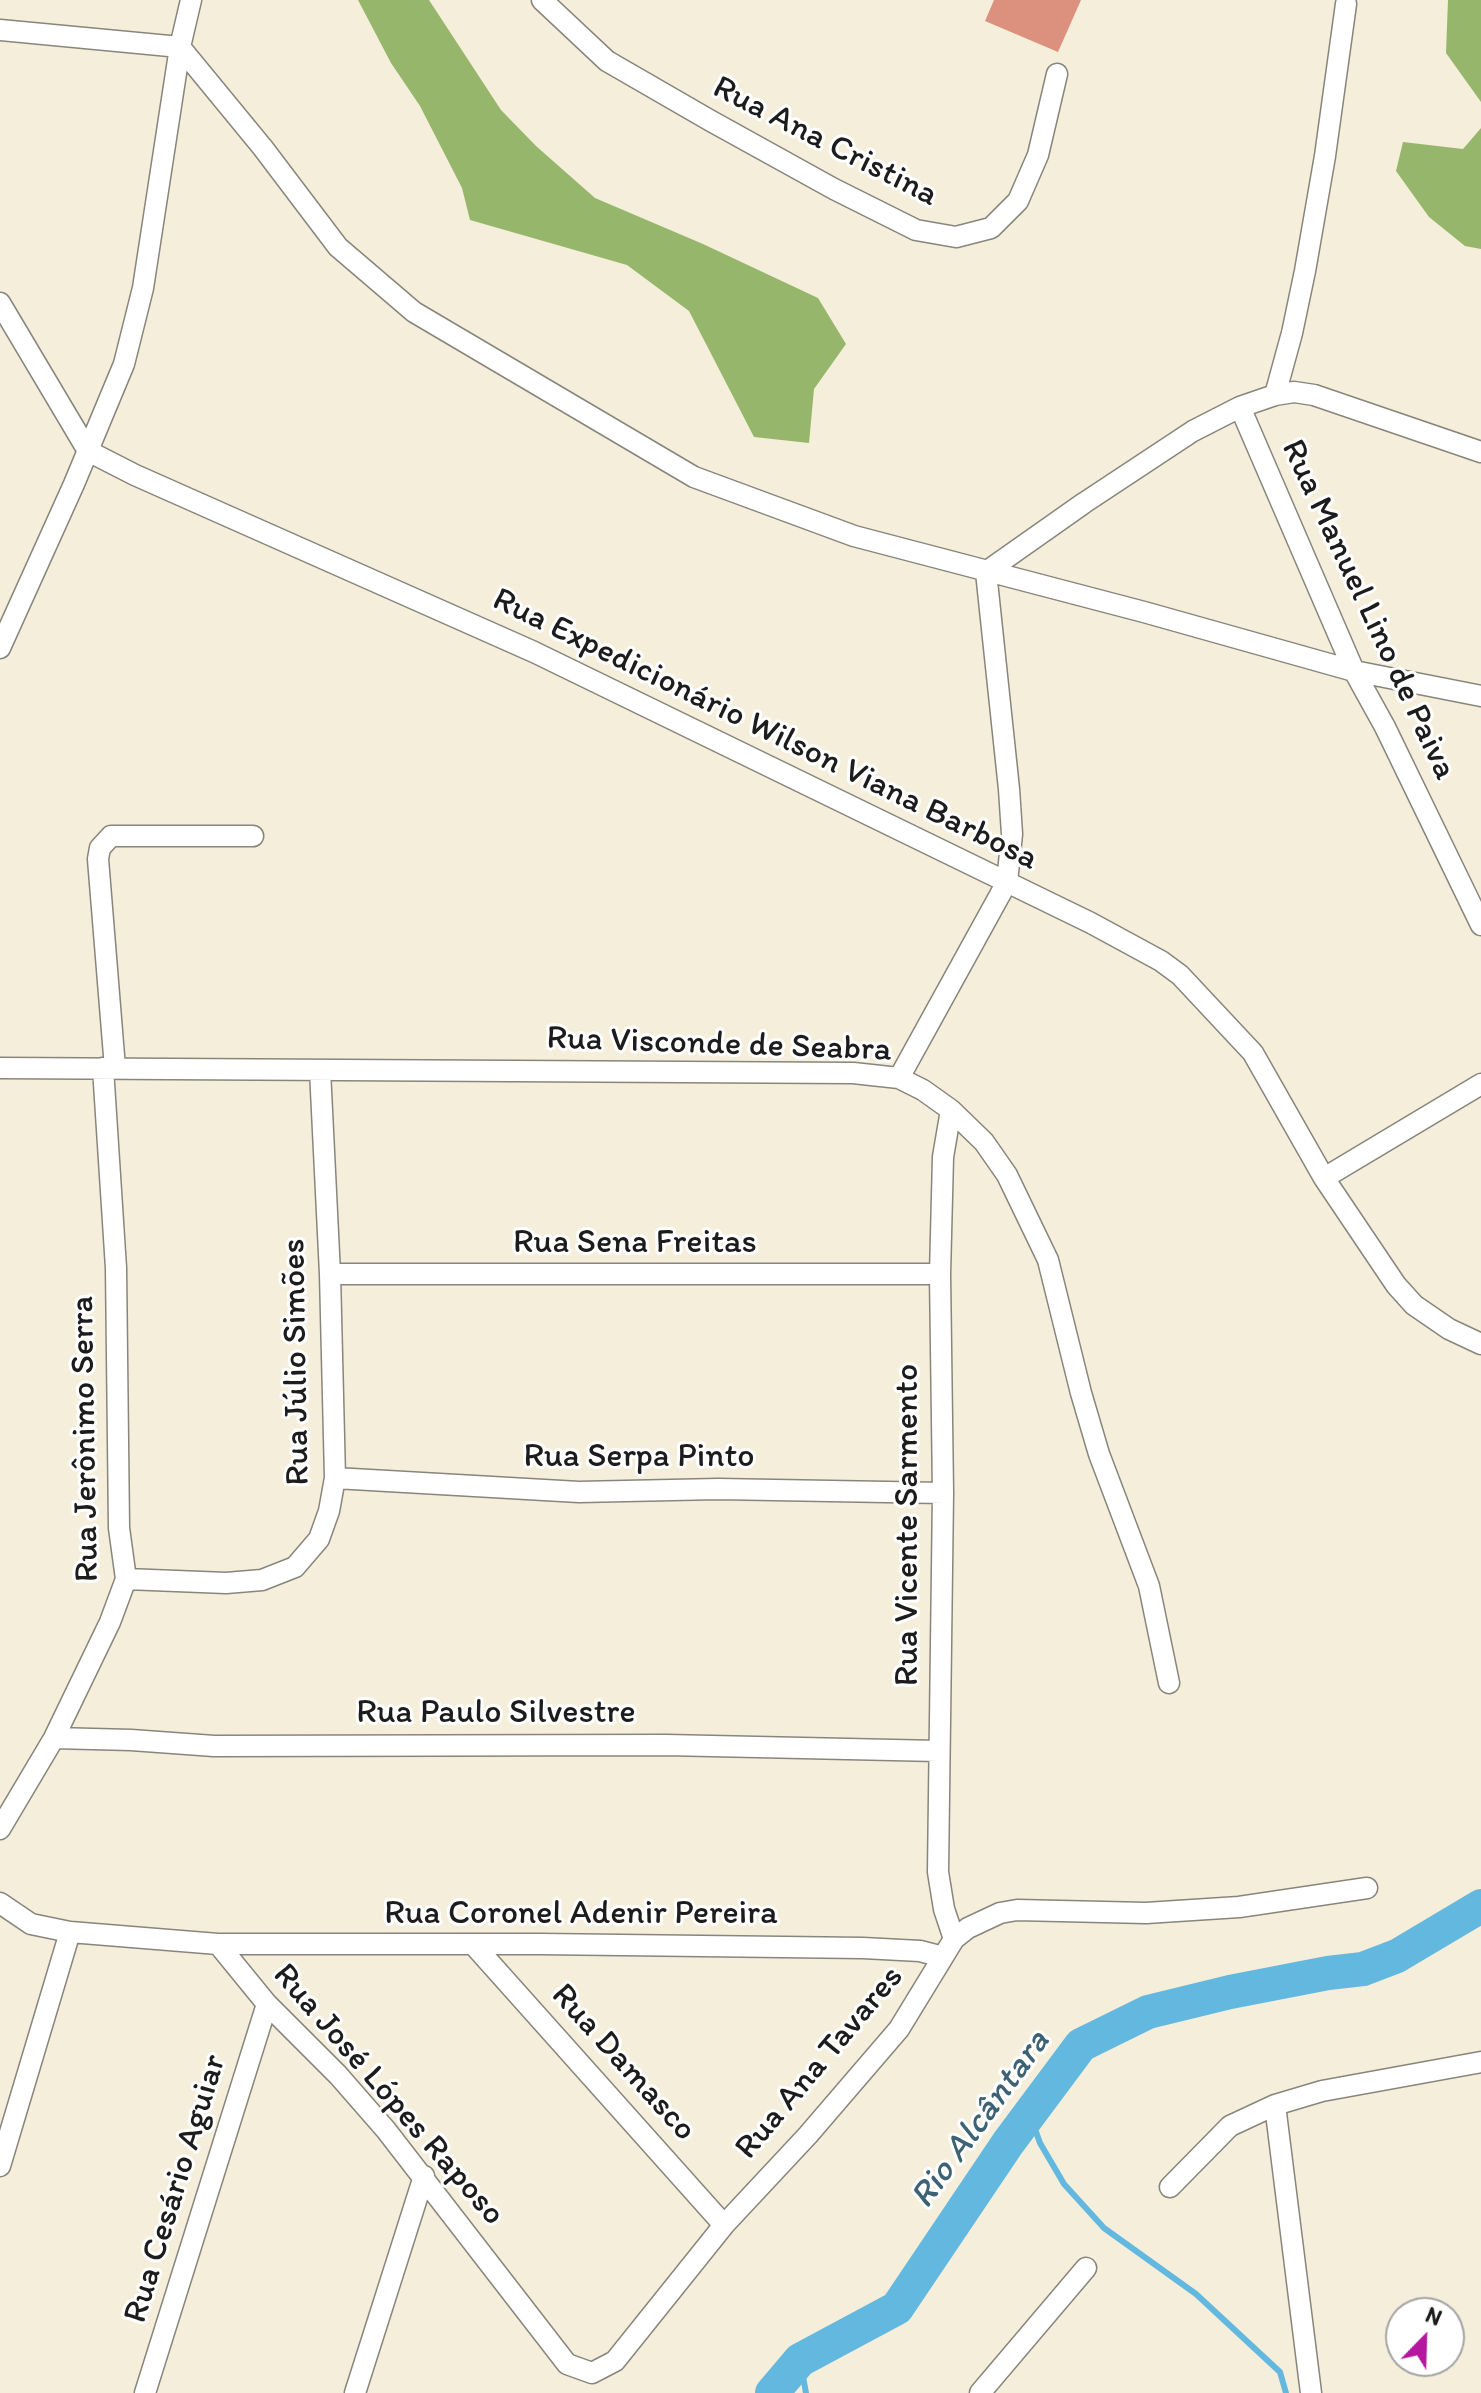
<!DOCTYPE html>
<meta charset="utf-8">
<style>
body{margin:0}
#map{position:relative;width:1481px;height:2393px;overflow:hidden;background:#f5eedb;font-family:Itim,sans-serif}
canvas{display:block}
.north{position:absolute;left:1385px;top:2297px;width:80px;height:80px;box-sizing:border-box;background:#fff;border:2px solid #a4a4a4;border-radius:50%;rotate:23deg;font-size:22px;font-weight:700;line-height:32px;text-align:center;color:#1c1c1c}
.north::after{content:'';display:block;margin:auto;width:28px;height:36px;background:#b5179e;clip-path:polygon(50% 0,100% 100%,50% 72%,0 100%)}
</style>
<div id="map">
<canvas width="1481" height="2393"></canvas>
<div class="north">N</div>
</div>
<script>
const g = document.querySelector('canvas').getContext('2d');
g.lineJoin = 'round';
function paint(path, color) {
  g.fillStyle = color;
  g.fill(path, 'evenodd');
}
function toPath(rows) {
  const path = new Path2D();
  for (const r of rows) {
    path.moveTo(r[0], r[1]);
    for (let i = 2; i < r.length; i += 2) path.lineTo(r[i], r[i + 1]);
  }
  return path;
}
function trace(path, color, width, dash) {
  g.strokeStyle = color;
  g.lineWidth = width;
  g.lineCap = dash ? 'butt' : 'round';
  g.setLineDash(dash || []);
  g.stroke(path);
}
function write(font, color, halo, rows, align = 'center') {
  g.font = font + ' Itim,sans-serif';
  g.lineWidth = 6;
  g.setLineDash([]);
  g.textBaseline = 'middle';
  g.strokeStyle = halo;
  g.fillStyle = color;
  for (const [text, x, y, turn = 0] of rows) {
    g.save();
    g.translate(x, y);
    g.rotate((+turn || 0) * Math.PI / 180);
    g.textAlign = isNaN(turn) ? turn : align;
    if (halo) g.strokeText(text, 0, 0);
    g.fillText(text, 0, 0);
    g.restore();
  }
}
paint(toPath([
 [358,0,429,0,501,110,536,146,595,198,703,244,818,298,846,344,814,389,809,443,754,437,689,311,627,265,470,220,462,188,420,106,391,63],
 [1448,0,1481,0,1481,102,1446,53],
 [1481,128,1481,249,1465,246,1429,217,1396,171,1403,142,1463,149]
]), '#96b76b');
trace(toPath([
 [1030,2115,1040,2143,1064,2184,1104,2228,1196,2294,1280,2372,1286,2393],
 [800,2360,806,2393]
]), '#63b8df', 6);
trace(toPath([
 [772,2393,800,2360,897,2308,1008,2143,1081,2045,1148,2012,1230,1992,1328,1973,1363,1969,1397,1956,1481,1906]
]), '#63b8df', 34);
paint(toPath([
 [994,0,1081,0,1058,52,985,21]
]), '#dc917e');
const minor = toPath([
 [542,0,607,61,711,121,834,189,916,230,956,237,991,228,1018,201,1038,155,1057,74],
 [0,30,180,47,263,148,338,247,414,312,694,477,854,536,1144,612,1354,671,1481,696],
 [0,303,88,451],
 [1275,395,1294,392,1314,395,1481,452],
 [1240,407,1354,671,1385,727,1481,925],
 [88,451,135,475,534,652,1091,923,1161,961,1180,975,1253,1053,1324,1178,1396,1285,1414,1305,1449,1329,1481,1344],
 [986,572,1084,503,1193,431,1240,407,1275,395,1292,333,1305,271,1325,156,1346,4],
 [0,648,74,484,124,364,143,288,180,47,191,0],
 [0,1068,853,1073,899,1078,923,1090,951,1110,984,1142,1007,1175,1048,1260,1081,1393,1099,1454,1149,1586,1169,1683],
 [115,1068,98,859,100,848,111,836,253,836],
 [899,1078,1007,882,1012,834,1009,789,986,572],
 [951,1110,943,1157,940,1274,943,1493,938,1872,944,1909,954,1939],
 [1324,1178,1481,1084],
 [330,1274,940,1274],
 [335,1478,579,1492,718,1489,943,1493],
 [126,1579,226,1583,262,1580,295,1567,319,1539,329,1511,335,1478,330,1274,320,1070],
 [54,1738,131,1740,214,1746,666,1745,938,1751],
 [0,1829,54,1738,110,1622,126,1579,119,1528,116,1268,103,1068],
 [0,1903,31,1924,70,1932,218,1944,540,1944,863,1948,920,1951,943,1957],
 [218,1944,267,2004,338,2075,386,2130,567,2364,592,2373,615,2361,724,2225,808,2135,899,2029,954,1939,968,1928,1000,1913,1017,1910,1146,1913,1239,1907,1367,1888],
 [473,1944,724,2225],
 [1275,2105,1311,2393],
 [0,2166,70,1932],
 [1170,2187,1230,2126,1275,2105,1322,2091,1481,2062],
 [145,2393,267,2004],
 [355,2393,424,2176],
 [980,2393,1086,2268]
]);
trace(minor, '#88857c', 23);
trace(minor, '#fff', 20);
write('34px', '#1c1c1c', '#fff', [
 ["Rua Ana Cristina",825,142,27],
 ["Rua Manuel Lino de Paiva",1368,610,65],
 ["Rua Expedicionário Wilson Viana Barbosa",765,730,26],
 ["Rua Visconde de Seabra",719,1045,2],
 ["Rua Sena Freitas",635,1243],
 ["Rua Júlio Simões",297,1362,-91],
 ["Rua Jerônimo Serra",86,1439,-91],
 ["Rua Serpa Pinto",639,1457],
 ["Rua Vicente Sarmento",908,1525,-90],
 ["Rua Paulo Silvestre",496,1713],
 ["Rua Coronel Adenir Pereira",581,1914],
 ["Rua Damasco",623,2063,48],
 ["Rua Ana Tavares",820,2063,-50],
 ["Rua José Lópes Raposo",388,2095,49],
 ["Rua Cesário Aguiar",176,2189,-73]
]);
write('italic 36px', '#3c6274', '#fff', [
 ["Rio Alcântara",981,2120,-54]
]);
</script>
